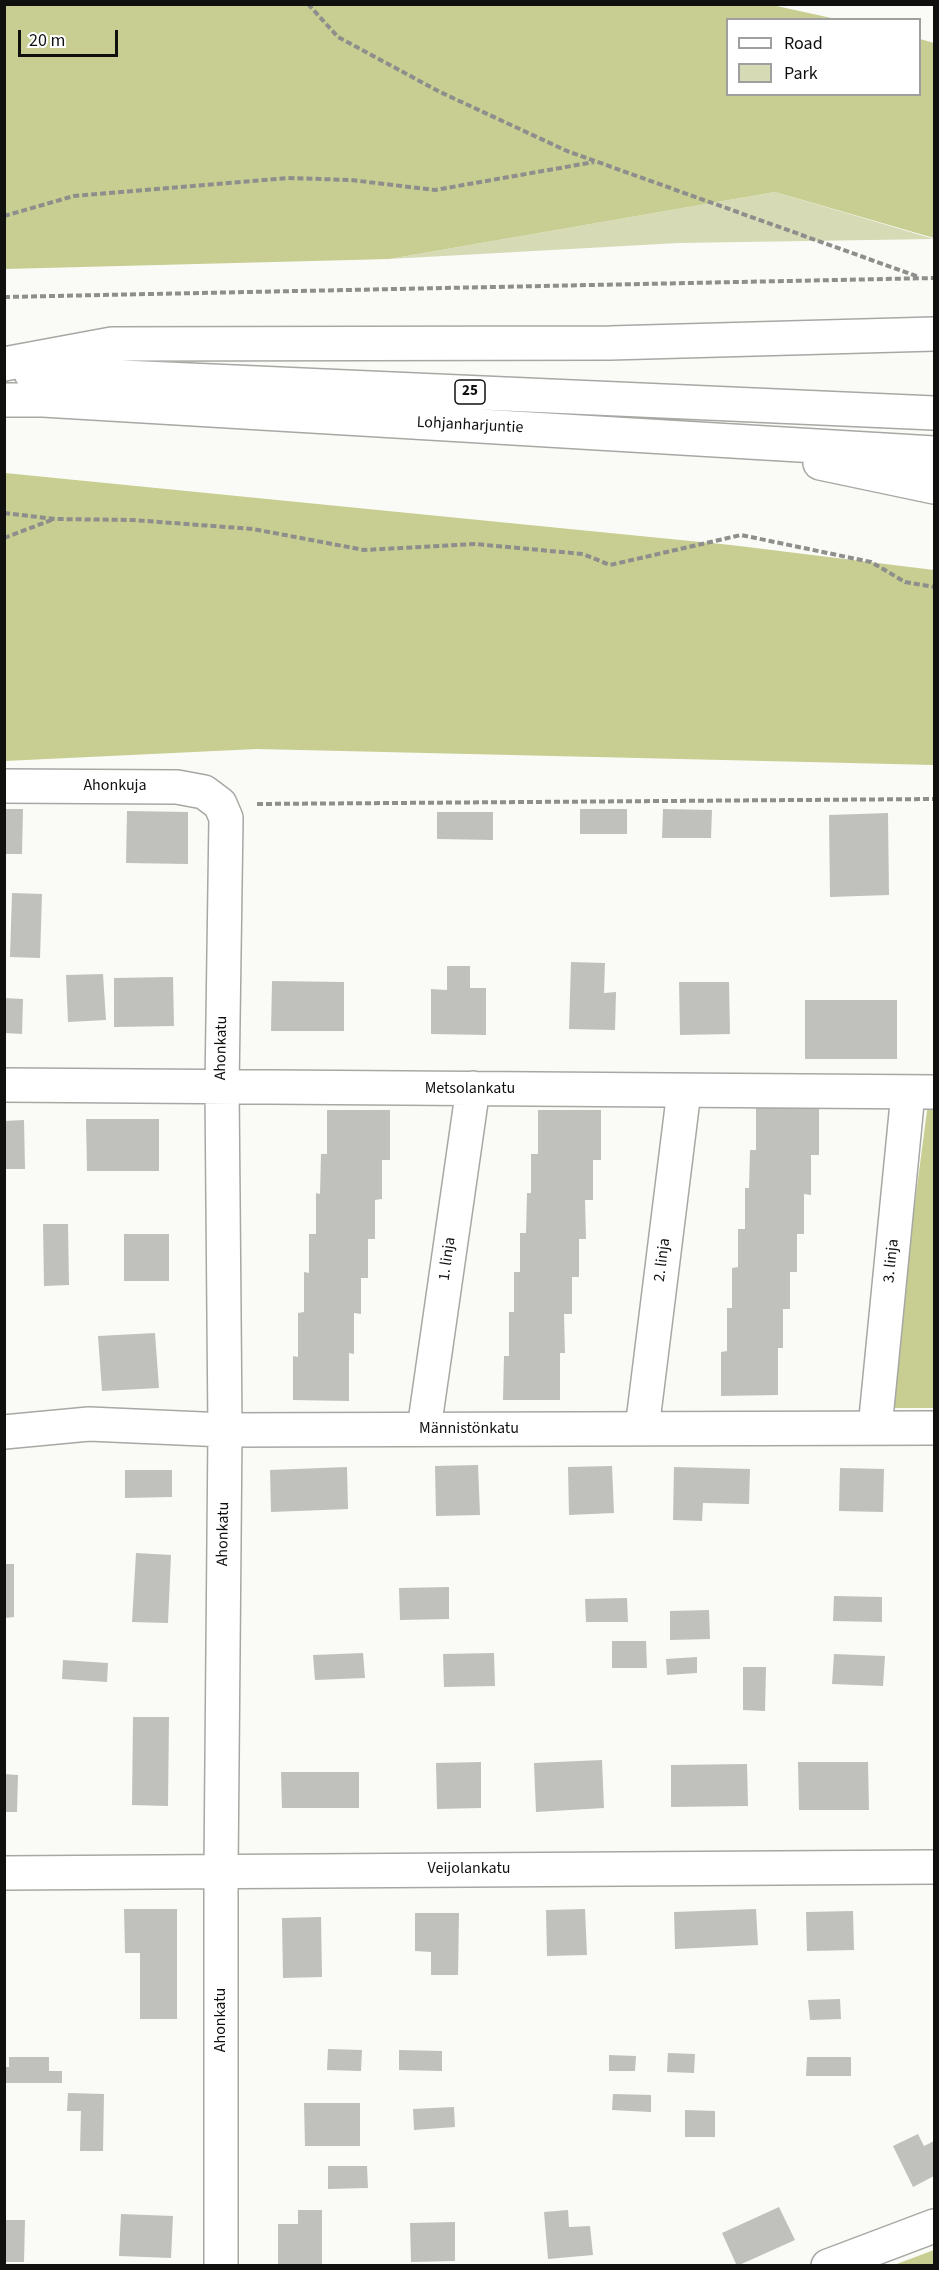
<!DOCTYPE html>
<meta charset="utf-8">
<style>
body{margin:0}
#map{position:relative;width:939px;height:2270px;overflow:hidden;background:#fafbf7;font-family:"Source Sans 3",sans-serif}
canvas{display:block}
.frame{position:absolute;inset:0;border:6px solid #10100f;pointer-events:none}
.legend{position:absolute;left:726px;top:18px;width:195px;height:78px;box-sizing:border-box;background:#fff;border:2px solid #9f9f9f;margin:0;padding:8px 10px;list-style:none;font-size:18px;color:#10100f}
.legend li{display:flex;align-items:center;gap:12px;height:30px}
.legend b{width:30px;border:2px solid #9f9f9f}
.scale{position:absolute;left:18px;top:30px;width:100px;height:27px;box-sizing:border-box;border:3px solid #10100f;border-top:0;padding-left:8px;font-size:18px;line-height:21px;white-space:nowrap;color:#10100f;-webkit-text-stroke:4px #fff;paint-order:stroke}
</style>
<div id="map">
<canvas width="939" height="2270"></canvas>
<div class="frame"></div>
<ul class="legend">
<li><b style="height:8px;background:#fff"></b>Road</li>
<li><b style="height:16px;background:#d6dab5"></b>Park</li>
</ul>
<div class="scale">20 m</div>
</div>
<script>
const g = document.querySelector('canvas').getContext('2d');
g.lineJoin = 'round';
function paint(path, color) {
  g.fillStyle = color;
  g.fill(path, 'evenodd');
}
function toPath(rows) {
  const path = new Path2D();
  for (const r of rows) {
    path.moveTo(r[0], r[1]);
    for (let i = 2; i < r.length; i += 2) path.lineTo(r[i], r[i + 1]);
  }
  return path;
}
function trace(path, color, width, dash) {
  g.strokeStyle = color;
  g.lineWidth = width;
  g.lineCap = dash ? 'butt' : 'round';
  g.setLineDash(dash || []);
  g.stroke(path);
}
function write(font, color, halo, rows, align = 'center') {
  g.font = font + ' "Source Sans 3",sans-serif';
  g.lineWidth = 4.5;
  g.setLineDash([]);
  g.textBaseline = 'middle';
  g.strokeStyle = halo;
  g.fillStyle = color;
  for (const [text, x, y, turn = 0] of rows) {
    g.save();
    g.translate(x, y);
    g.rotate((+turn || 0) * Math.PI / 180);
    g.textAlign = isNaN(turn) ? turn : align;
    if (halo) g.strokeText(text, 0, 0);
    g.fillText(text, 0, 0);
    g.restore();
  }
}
paint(toPath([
 [775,192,934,239,679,243,389,259]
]), '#d6dab5');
paint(toPath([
 [772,5,836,19,728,20,728,94,920,94,920,39,934,43,934,238,775,192,389,259,5,269,5,5],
 [5,473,731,545,934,570,934,765,257,749,5,761],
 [928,1103,934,1103,934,1408,888,1408],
 [934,2250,934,2265,894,2265]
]), '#c8ce91');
paint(toPath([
 [4,809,23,809,22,854,4,854],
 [580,809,627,809,627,834,580,834],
 [663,809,712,810,711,838,662,838],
 [127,811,188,812,188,864,126,863],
 [437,812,493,812,493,840,437,839],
 [888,813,889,895,830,897,829,815],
 [12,893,42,894,40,958,10,957],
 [571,962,605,963,604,993,616,992,615,1030,569,1029],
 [447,966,470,966,470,988,486,988,486,1035,431,1034,431,989,447,990],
 [103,974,106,1020,68,1022,66,975],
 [173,977,174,1026,114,1027,114,978],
 [272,981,344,982,344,1031,271,1031],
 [679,982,729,982,730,1034,680,1035],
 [4,998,23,999,22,1034,4,1033],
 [805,1000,897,1000,897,1059,805,1059],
 [756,1105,819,1105,819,1155,811,1155,811,1195,804,1194,804,1234,797,1234,797,1272,790,1272,790,1309,783,1309,783,1348,778,1348,778,1395,721,1396,721,1352,727,1351,727,1308,732,1308,732,1268,738,1267,738,1229,745,1229,745,1188,749,1188,750,1150,756,1150],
 [327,1110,390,1110,390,1160,382,1160,382,1199,375,1200,375,1239,368,1239,368,1278,361,1278,361,1314,354,1313,354,1354,349,1353,349,1401,293,1400,293,1356,298,1357,298,1313,304,1312,304,1272,309,1273,309,1234,316,1234,316,1193,320,1194,321,1154,327,1154],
 [538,1110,601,1110,601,1160,593,1160,593,1200,585,1200,586,1239,579,1239,579,1277,572,1277,572,1314,564,1314,565,1353,560,1353,560,1400,503,1400,504,1356,509,1356,509,1312,514,1312,514,1272,520,1272,520,1233,526,1233,527,1193,531,1193,531,1154,538,1154],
 [86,1119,159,1119,159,1171,87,1171],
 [24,1120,25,1169,4,1169,4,1121],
 [43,1224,68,1224,69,1285,44,1286],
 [124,1234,169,1234,169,1281,124,1281],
 [155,1333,159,1388,102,1391,98,1336],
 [478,1465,480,1515,436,1516,435,1466],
 [612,1466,614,1513,569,1515,568,1467],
 [347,1467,348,1509,271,1512,270,1470],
 [674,1467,750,1469,749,1504,703,1503,702,1521,673,1520],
 [840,1468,884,1469,883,1512,839,1511],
 [125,1470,172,1470,172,1497,125,1498],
 [136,1553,171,1555,168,1623,132,1622],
 [4,1564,14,1564,14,1617,4,1618],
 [449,1587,449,1619,400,1620,399,1588],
 [834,1596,882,1597,882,1622,833,1621],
 [627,1598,628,1622,586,1622,585,1599],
 [709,1610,710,1639,670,1640,670,1611],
 [612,1641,646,1641,647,1668,612,1668],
 [363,1653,365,1678,315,1680,313,1655],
 [494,1653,495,1686,444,1687,443,1654],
 [834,1654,885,1656,883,1686,832,1684],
 [697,1657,697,1673,667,1675,666,1659],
 [63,1660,108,1663,107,1682,62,1679],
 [743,1667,766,1667,765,1711,743,1710],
 [133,1717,169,1717,168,1806,132,1805],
 [602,1760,604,1808,536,1812,534,1763],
 [481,1762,481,1808,437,1809,436,1763],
 [798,1762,868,1762,869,1810,799,1810],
 [747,1764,748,1806,671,1807,671,1765],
 [281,1772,359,1772,359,1808,282,1808],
 [4,1774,18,1775,17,1812,4,1812],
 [124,1909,177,1909,177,2019,140,2019,140,1953,125,1953],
 [585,1909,587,1955,547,1956,546,1910],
 [756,1909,758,1945,675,1949,674,1912],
 [853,1911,854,1950,807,1951,806,1912],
 [415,1913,459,1913,458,1975,431,1975,431,1952,415,1951],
 [321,1917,322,1977,283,1978,282,1918],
 [840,1999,841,2019,810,2020,808,2000],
 [328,2049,362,2050,361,2071,327,2070],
 [399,2050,442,2051,442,2071,399,2070],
 [668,2053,695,2054,694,2073,667,2072],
 [609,2055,636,2056,635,2071,609,2071],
 [9,2057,49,2057,49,2071,62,2071,62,2083,4,2083,4,2067,9,2067],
 [807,2057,851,2057,851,2076,806,2076],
 [68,2093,104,2094,103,2151,80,2151,81,2111,67,2111],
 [613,2094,651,2095,651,2112,612,2110],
 [304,2103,360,2103,360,2146,305,2146],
 [454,2107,455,2127,414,2130,413,2109],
 [685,2110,715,2111,715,2137,685,2137],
 [918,2134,924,2146,934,2141,934,2176,913,2187,893,2146],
 [328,2166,367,2166,368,2188,328,2189],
 [779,2207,795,2240,737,2266,722,2233],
 [298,2210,322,2210,322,2264,278,2264,278,2224,298,2224],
 [568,2210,569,2227,590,2226,593,2255,548,2259,544,2212],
 [121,2214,173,2216,171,2258,119,2256],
 [4,2220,25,2220,24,2262,4,2262],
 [455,2222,455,2261,411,2262,410,2223]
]), '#c0c0bc');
const street = toPath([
 [4,786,177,787,204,792,220,804,226,818,222,1087,225,1430,221,1870,221,2266],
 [4,1085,934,1092],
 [875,1428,908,1093],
 [424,1429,473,1088],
 [642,1429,684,1091],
 [4,1432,89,1424,225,1430,934,1428],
 [4,1873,934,1867],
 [828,2266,934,2226]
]);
const highway = toPath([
 [4,364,112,344,610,343,934,334],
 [31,373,934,413],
 [4,400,43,400,934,453],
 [820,463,934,487]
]);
trace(street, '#a7a8a4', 36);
trace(highway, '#a7a8a4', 36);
trace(toPath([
 [308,4,338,37,440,92,567,151,919,277],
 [4,216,74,196,288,178,351,180,435,190,594,162],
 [4,297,934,278],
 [4,513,55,519,133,520,253,529,364,550,475,544,583,554,610,565,741,535,871,562,905,582,934,587],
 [4,538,54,519],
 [257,804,934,799]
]), '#8e8e8c', 4, [6, 3]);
trace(street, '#fff', 33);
trace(highway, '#fff', 33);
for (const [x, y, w] of [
 [470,392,30]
]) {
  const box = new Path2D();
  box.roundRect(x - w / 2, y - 12, w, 24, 4.5);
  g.fillStyle = '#fff';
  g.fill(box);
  trace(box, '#10100f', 1.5);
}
write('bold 15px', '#10100f', null, [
 ["25",470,392]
]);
write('16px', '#10100f', '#fff', [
 ["Lohjanharjuntie",470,426,3],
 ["Ahonkuja",115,786],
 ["Ahonkatu",222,1048,-89],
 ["Metsolankatu",470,1089],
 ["1. linja",448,1259,-82],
 ["2. linja",663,1260,-83],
 ["3. linja",892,1261,-84],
 ["Männistönkatu",469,1429],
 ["Ahonkatu",224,1534,-89],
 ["Veijolankatu",469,1869],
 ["Ahonkatu",221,2020,-90]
]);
</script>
